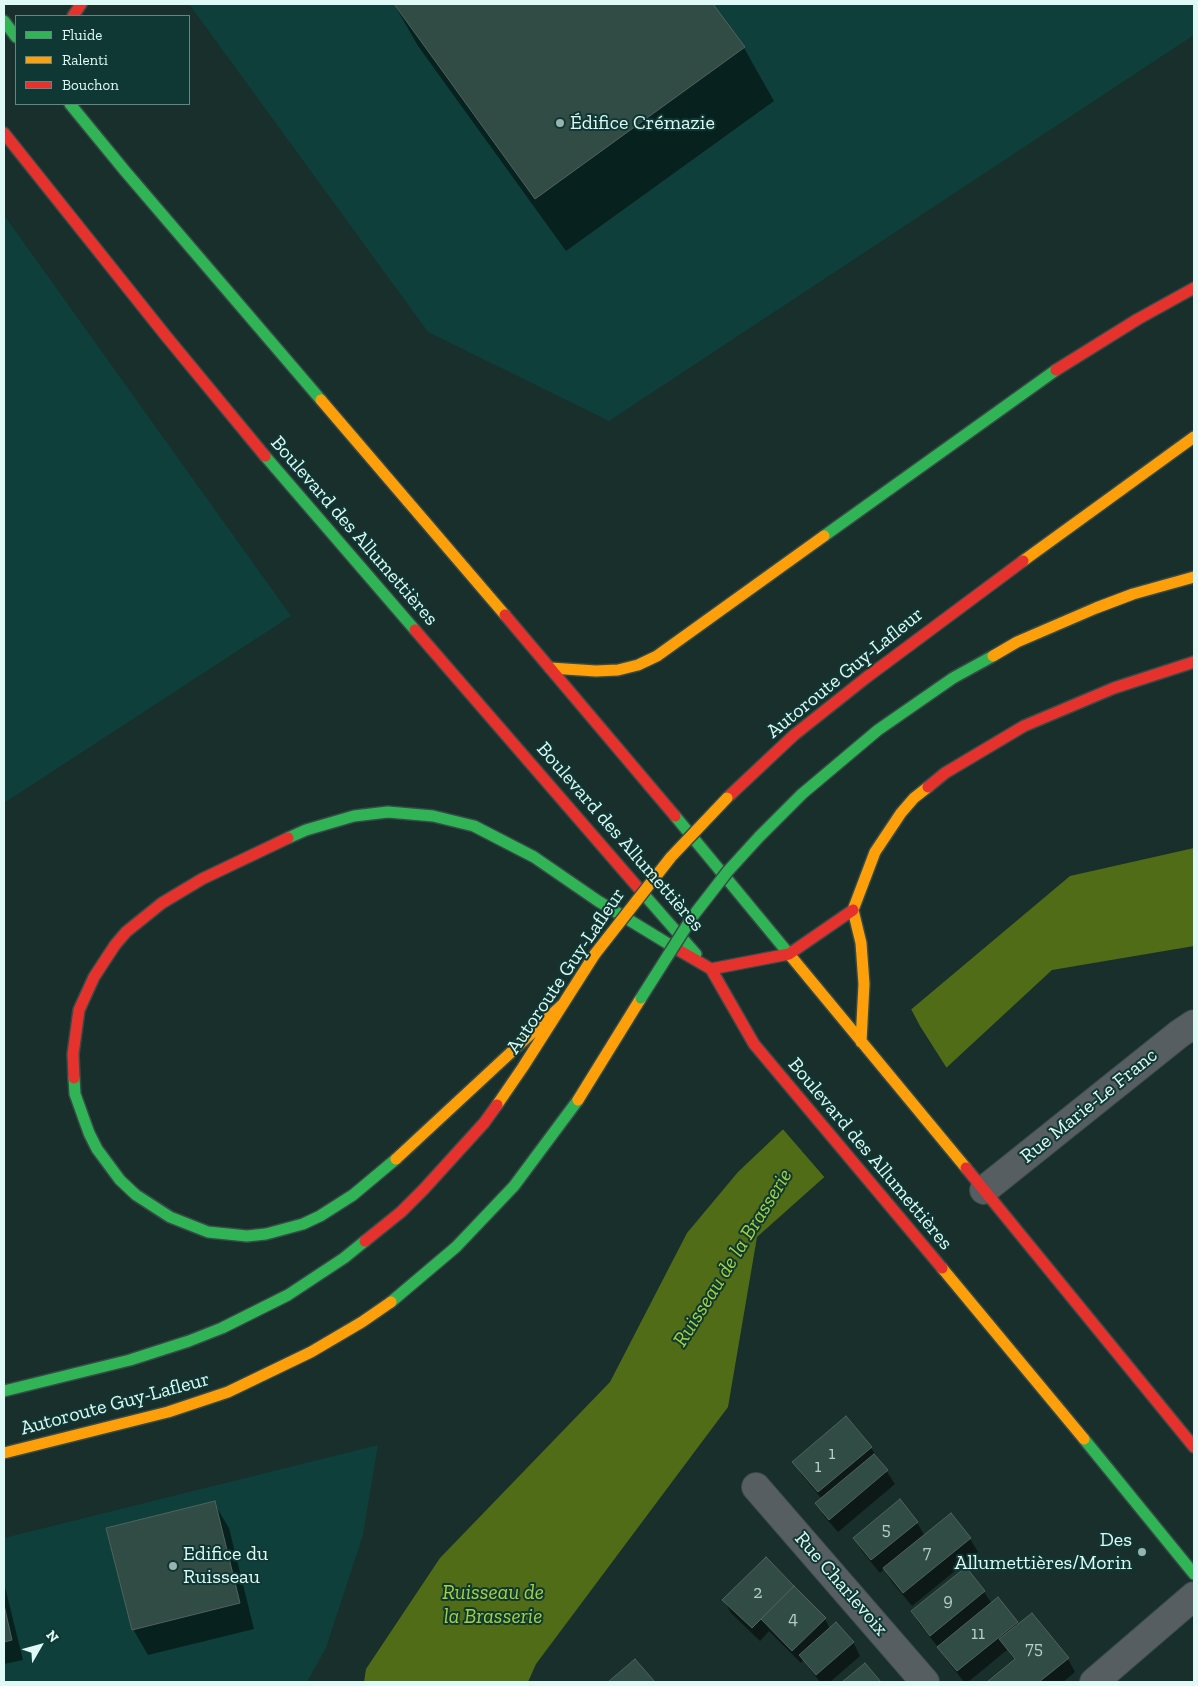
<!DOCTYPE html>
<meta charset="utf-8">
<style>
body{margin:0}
#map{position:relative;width:1198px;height:1686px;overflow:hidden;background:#182f2c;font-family:"Zilla Slab",serif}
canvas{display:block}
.frame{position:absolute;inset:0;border:5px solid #dffaf6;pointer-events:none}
.legend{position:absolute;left:15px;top:15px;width:175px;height:90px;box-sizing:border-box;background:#0f3834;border:1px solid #628682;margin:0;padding:6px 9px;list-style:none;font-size:15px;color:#dffaf6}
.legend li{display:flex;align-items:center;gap:10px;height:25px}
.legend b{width:25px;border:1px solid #628682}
.north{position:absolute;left:15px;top:1621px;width:50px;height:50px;-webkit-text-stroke:4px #0f3834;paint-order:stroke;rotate:52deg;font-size:14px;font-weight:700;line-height:20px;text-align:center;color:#dffaf6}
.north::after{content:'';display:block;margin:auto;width:18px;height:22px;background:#dffaf6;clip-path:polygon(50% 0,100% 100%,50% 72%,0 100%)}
</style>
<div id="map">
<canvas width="1198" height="1686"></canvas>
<div class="frame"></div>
<ul class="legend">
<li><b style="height:6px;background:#30b455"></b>Fluide</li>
<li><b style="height:6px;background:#ff9f0a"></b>Ralenti</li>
<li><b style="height:6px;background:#e5322d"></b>Bouchon</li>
</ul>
<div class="north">N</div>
</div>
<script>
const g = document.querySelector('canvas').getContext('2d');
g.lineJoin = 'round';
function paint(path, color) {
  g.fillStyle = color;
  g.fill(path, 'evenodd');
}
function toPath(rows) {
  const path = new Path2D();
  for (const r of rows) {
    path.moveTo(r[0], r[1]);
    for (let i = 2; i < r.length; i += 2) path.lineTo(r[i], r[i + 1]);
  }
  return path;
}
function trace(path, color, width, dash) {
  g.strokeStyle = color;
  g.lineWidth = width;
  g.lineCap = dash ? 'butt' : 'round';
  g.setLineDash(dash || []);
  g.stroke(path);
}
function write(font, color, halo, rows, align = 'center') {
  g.font = font + ' "Zilla Slab",serif';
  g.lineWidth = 4;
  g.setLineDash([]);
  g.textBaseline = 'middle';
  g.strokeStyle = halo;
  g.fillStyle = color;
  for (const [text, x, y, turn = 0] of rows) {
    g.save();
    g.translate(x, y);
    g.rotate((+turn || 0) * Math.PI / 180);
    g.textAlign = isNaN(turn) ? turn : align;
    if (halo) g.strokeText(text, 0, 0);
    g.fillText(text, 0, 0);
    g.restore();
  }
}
paint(toPath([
 [189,4,1194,4,1194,35,609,421,428,332],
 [4,215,291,616,4,803],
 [378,1445,363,1535,326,1648,307,1682,4,1682,4,1538]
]), '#0e3f3a');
paint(toPath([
 [1194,848,1194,946,1052,970,931,1082,757,1237,728,1407,536,1664,528,1682,364,1682,366,1669,440,1558,610,1382,687,1233,738,1172,895,1023,1070,876]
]), '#516c17');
paint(toPath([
 [910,1007,920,1026,948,1070,826,1179,781,1127]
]), '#182f2c');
paint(toPath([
 [394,4,712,4,744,48,774,101,566,251,418,46],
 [871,1448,895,1484,838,1532,824,1516,817,1503,822,1499,802,1475,794,1462],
 [900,1501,917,1523,925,1536,970,1539,978,1552,912,1606,892,1582,884,1569,880,1573,862,1551,854,1538],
 [214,1503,229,1528,254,1629,148,1655,133,1629],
 [966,1569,984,1592,992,1604,1018,1625,1068,1659,1075,1672,1063,1682,988,1682,1015,1661,1007,1650,968,1682,964,1682,947,1660,939,1648,920,1625,912,1612],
 [4,1583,23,1660,4,1664],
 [724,1600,825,1619,830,1629,853,1642,860,1656,830,1682,820,1682,803,1660,801,1663,769,1631,760,1641,731,1613]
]), '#0007');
const building = toPath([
 [394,4,713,4,745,47,535,199,394,4],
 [846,1416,872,1447,818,1492,792,1462,846,1416],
 [874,1454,888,1470,829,1520,815,1503,874,1454],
 [900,1499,918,1522,871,1560,853,1538,900,1499],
 [215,1501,240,1603,132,1630,106,1528,215,1501],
 [951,1513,971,1538,903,1593,883,1568,951,1513],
 [766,1557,794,1586,752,1628,722,1600,766,1557],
 [966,1567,985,1591,930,1636,911,1611,966,1567],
 [794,1586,826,1618,792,1651,761,1619,794,1586],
 [998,1597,1018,1622,957,1671,937,1647,998,1597],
 [4,1605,12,1640,4,1642,4,1605],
 [1032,1613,1069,1658,1039,1682,987,1682,1015,1659,999,1639,1032,1613],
 [836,1622,854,1642,816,1675,799,1655,836,1622],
 [635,1659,655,1682,608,1682,635,1659],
 [865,1663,881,1682,842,1682,865,1663]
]);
paint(building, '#314b45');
trace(building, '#50635e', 1);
const street = toPath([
 [984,1190,1179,1034,1194,1024],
 [756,1487,925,1682],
 [1094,1682,1194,1596]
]);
const fast = toPath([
 [4,21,16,37],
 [70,104,125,171,321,400],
 [265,456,415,630],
 [824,536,1056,370],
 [675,816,789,954],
 [759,837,802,794,878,730,953,678,993,656],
 [288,838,306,830,354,816,388,812,433,816,474,826,534,857,598,901,675,948],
 [641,891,696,954],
 [74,1078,75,1094,89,1133,97,1149,120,1180,136,1195,170,1217,208,1232,247,1236,266,1234,303,1224,320,1216,353,1195,396,1159],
 [391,1302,456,1247,514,1186,578,1100],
 [4,1391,130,1360,189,1341,222,1328,288,1295,344,1258,365,1241],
 [1084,1439,1194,1574]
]);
const slow = toPath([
 [321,400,505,615],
 [1023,561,1194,437],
 [993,656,1017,642,1096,608,1133,594,1194,577],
 [550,668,596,671,618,670,638,665,657,656,824,536],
 [789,954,966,1168],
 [861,1042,864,984,861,943,853,910,875,852,901,813,914,798,928,787],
 [578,1100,641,998],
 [497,1105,523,1067,595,954],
 [396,1159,562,1005],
 [942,1268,1084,1439],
 [4,1453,168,1412,228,1392,311,1352,362,1322,391,1302]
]);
const jam = toPath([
 [73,16,81,4],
 [4,133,166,336,265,456],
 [1056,370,1138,319,1194,288],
 [505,615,675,816],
 [415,630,641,891],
 [928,787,945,773,1024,726,1114,688,1194,662],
 [727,798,794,735,867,677,1023,561],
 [675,948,711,969,789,954,853,910],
 [711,969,754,1044,942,1268],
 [74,1078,73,1054,79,1010,94,977,115,945,126,932,162,903,202,879,288,838],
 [966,1168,1194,1447],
 [365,1241,401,1212,424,1189,484,1123,497,1105]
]);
trace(street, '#364a47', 30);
trace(fast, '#364a47', 14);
trace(slow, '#364a47', 14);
trace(jam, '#364a47', 14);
trace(street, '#565e62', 28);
trace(fast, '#30b455', 11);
trace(slow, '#ff9f0a', 11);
trace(jam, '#e5322d', 11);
const fastBridge = toPath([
 [641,998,693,916,728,871,759,837]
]);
const slowBridge = toPath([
 [595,954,671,857,727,798]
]);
trace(fastBridge, '#364a47', 14, []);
trace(slowBridge, '#364a47', 14, []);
trace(fastBridge, '#30b455', 11);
trace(slowBridge, '#ff9f0a', 11);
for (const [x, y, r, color] of [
 [560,123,5,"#99b3af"],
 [1142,1552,5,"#99b3af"],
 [173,1566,5,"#99b3af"]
]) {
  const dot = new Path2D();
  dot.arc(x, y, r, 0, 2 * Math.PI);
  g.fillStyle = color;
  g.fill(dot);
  trace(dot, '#0f3834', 2);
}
write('18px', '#b4ceca', null, [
 ["1",832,1454],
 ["1",818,1467],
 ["5",886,1530],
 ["7",927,1553],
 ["2",758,1593],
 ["9",948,1601],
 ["4",793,1619],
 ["11",978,1634],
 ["75",1034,1649]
]);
write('20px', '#dffaf6', '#0f3834', [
 ["Édifice Crémazie",570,123],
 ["Des",1132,1540,"right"],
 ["Allumettières/Morin",1132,1563,"right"],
 ["Edifice du",183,1554],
 ["Ruisseau",183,1577]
], 'left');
write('20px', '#dffaf6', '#0f3834', [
 ["Boulevard des Allumettières",354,531,49],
 ["Autoroute Guy-Lafleur",845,673,-39],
 ["Boulevard des Allumettières",620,837,49],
 ["Autoroute Guy-Lafleur",566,971,-56],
 ["Rue Marie-Le Franc",1089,1106,-39],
 ["Boulevard des Allumettières",870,1154,50],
 ["Autoroute Guy-Lafleur",115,1404,-15],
 ["Rue Charlevoix",841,1584,49]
]);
write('italic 21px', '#a4d23c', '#0f3834', [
 ["Ruisseau de la Brasserie",733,1258,-58],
 ["Ruisseau de",493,1593],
 ["la Brasserie",493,1617]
]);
</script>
